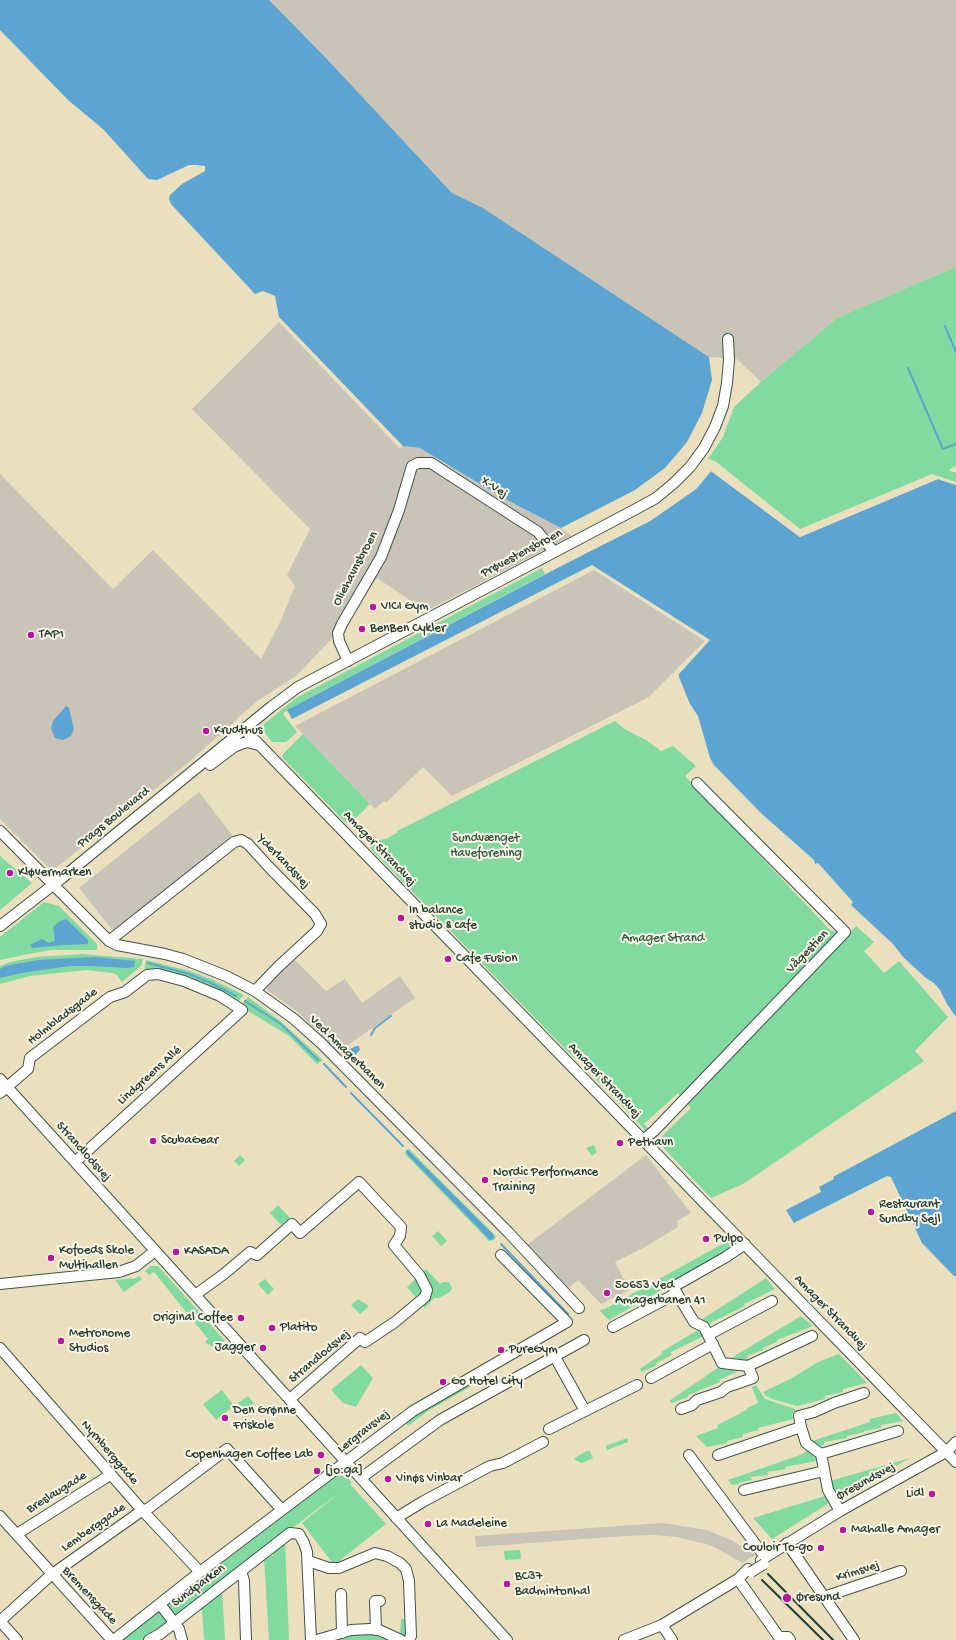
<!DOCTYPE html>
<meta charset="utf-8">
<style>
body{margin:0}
canvas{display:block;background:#ebe0be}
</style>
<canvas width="956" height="1640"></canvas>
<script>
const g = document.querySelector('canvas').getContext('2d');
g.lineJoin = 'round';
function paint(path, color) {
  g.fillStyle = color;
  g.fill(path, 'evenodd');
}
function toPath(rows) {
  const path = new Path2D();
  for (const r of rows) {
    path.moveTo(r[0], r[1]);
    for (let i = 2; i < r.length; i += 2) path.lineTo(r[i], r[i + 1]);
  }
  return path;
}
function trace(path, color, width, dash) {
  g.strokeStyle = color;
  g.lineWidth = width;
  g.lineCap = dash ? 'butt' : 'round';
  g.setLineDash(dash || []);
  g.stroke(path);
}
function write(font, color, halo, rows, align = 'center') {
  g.font = font + ' "Gochi Hand",sans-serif';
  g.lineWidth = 4;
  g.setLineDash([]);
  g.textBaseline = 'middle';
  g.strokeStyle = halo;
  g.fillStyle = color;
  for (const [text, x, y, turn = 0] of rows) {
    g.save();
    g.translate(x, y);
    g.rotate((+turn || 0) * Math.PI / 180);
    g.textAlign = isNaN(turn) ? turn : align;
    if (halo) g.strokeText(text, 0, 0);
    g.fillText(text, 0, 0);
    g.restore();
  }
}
paint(toPath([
 [269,0,956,0,956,267,837,318,761,382,737,359,709,357,483,208,452,193,326,58],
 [279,322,400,449,403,446,420,448,504,499,561,528,571,536,426,611,377,578,345,625,296,676,256,702,188,763,52,871,0,819,0,474,113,589,153,550,261,659,281,620,295,586,287,575,310,529,192,409],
 [594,570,705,641,649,697,452,796,423,767,386,803,384,801,375,809,295,726],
 [199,792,232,835,115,933,79,888],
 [294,959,326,991,345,979,362,1003,400,976,415,998,338,1052,298,1012,267,990,267,986],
 [646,1155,691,1213,677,1221,678,1227,643,1248,615,1262,629,1290,601,1304,578,1280,568,1288,527,1245],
 [663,1523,707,1530,733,1541,755,1555,742,1563,716,1548,706,1544,677,1537,654,1535,625,1536,476,1547,475,1536]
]), '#c9c3b8');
paint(toPath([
 [956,267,956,466,949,470,956,473,956,482,932,474,800,529,715,461,708,459,723,437,734,407,761,382,837,318],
 [542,568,545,574,287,710,283,714,297,732,286,742,272,742,263,731,264,724,296,698],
 [615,721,626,730,646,740,661,751,673,746,696,766,685,776,830,930,847,936,856,926,874,942,864,951,884,973,899,961,948,1017,915,1051,924,1061,743,1184,711,1198,657,1141,691,1108,678,1093,644,1124,650,1130,648,1133,584,1067,591,1060,581,1051,574,1058,370,848,378,840,386,839,398,832,397,831],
 [303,734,370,804,352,822,346,823,282,757,283,754],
 [0,856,32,883,0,910],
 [44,902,59,906,97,944,97,950,53,950,28,954,0,960,0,937],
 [83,954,143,959,141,966,122,982,116,974,112,973,86,970,30,976,0,984,0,966,10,962,36,957],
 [146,960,190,971,211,979,244,995,236,1003,144,972],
 [248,997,279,1020,323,1060,317,1064,289,1036,240,1006],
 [594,1145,597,1152,592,1156,586,1148],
 [409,1149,493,1233,496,1237,494,1240,489,1241,405,1154,406,1150],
 [240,1155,245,1160,239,1166,234,1161],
 [278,1205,290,1218,281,1225,270,1213],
 [438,1231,447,1241,441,1246,432,1236],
 [724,1243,729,1243,735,1248,609,1320,599,1310,605,1309],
 [151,1266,158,1266,225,1341,215,1348,206,1343,205,1342,208,1339,154,1272,149,1275,145,1271],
 [426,1269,440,1284,444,1282,449,1282,452,1288,450,1292,439,1298,434,1298,425,1308,407,1287],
 [139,1276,142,1279,124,1292,115,1280,135,1278],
 [766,1278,775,1289,744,1304,745,1306,708,1324,701,1320],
 [265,1279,274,1289,268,1295,258,1284],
 [358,1299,369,1306,360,1314,351,1305],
 [801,1316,813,1326,777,1340,777,1342,763,1348,763,1350,747,1356,748,1360,731,1358],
 [698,1330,701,1331,704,1336,671,1352,672,1355,656,1363,657,1365,642,1372,640,1369,662,1354,661,1352],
 [839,1354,867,1383,843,1389,843,1392,825,1396,825,1399,797,1406,772,1399,766,1396,763,1392,792,1378,818,1362],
 [361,1365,373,1378,356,1407,343,1403,331,1390],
 [719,1367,741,1370,719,1380,720,1382,688,1395,688,1397,672,1403,669,1401],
 [486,1372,489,1376,428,1411,408,1426,404,1421],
 [756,1385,765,1399,795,1409,797,1413,792,1414,793,1419,758,1428,759,1430,743,1434,743,1437,727,1441,727,1443,707,1447,696,1436,718,1428,717,1425,741,1413,741,1412,747,1410,747,1408,758,1403,752,1387],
 [222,1390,234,1406,216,1420,203,1404],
 [248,1396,254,1403,244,1410,238,1403],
 [896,1413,903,1421,881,1425,881,1428,864,1431,864,1432,847,1436,847,1438,824,1442,824,1445,819,1446,812,1441,870,1422,870,1419],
 [627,1438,628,1442,607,1450,606,1446],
 [808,1449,816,1456,817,1461,785,1467,786,1469,767,1472,768,1475,751,1477,752,1480,739,1483,739,1484,732,1485,728,1480,803,1454],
 [586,1451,590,1451,593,1458,582,1463,575,1460,575,1458],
 [910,1458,837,1499,830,1487,830,1481],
 [338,1475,348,1478,352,1483,176,1616,167,1605],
 [350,1484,386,1524,334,1565,302,1523],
 [825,1496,829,1503,772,1539,753,1518],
 [285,1542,289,1640,269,1640,264,1559,269,1552,270,1556,273,1556,273,1550],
 [520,1550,521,1559,505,1560,504,1551],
 [222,1589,225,1640,204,1640,202,1610,195,1610,207,1600,208,1603,211,1602,211,1597],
 [158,1611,167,1623,144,1640,122,1640,129,1633],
 [401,1619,407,1619,408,1632,405,1637,400,1635],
 [368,1631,392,1640,326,1640]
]), '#81daa0');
paint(toPath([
 [0,0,269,0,326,58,452,193,483,208,709,357,712,380,702,413,687,442,665,468,635,490,561,528,505,499,420,448,403,446,279,317,275,296,263,291,255,294,171,204,169,199,170,195,182,184,205,171,205,166,196,165,189,165,157,180,148,179,103,129,68,100,0,30],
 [711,471,800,537,938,479,956,485,956,1017,947,1004,940,990,934,983,926,978,904,958,893,944,851,905,853,902,818,863,815,864,814,860,762,814,714,765,710,758,698,716,690,704,679,677,679,674,710,640,592,565,292,719,287,710,586,553,650,521,696,489],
 [66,706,69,708,74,729,71,736,63,740,55,738,51,728,53,721],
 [66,919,88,940,88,944,65,945,32,948,30,945,42,939,49,943,55,941,53,927,60,921],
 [95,957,135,961,134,967,127,968,91,966,70,966,21,973,0,978,0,969,5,966,38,960],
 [356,1046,359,1046,360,1050,353,1057,348,1056,346,1051],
 [956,1111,956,1276,954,1276,922,1243,891,1177,887,1176,794,1223,786,1210,821,1192,819,1187,834,1179,833,1177],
 [408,1150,494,1235,493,1239,490,1240,407,1154,406,1151]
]), '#5ca4d2');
paint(toPath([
 [711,469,801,535,937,477,956,483,956,485,938,479,800,537,711,471,696,489,650,521,545,574,544,572,649,519,694,488]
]), '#ebe0be');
trace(toPath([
 [945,326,956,352],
 [908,368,943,449,956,444],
 [148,963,189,974,211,983,236,996],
 [245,1001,281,1024,318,1060],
 [371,1035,375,1028,391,1016],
 [324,1064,346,1087],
 [351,1093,403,1146],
 [501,1244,568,1314]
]), '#5ca4d2', 2);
const minor = toPath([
 [348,661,339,641,338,633,342,624,381,557,399,510,412,466,418,463,431,463,538,532,554,552],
 [244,729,956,1462],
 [210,765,234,747,241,744,247,742,259,745],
 [0,831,109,941,117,945,165,954,183,959,226,976,255,991,294,1019,321,1043,509,1233,579,1308],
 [0,926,62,878,271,707,298,687,636,509,656,498,674,483,690,467,704,448,715,427,723,406,727,383,729,360,728,339],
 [109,941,234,842,241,840,248,844,268,866,315,914,321,924,317,931,278,967,255,991],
 [0,1079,507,1640],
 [0,1093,28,1069,30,1058,110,997,125,992,147,975,158,974,184,981,220,996,242,1010,75,1162],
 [643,1140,654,1131,845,932,697,783],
 [745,1244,726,1257,673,1287,694,1322,704,1327,708,1335,772,1301],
 [0,1284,119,1272,136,1266,155,1251],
 [195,1295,224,1274,250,1252,257,1255,292,1224,300,1233,359,1182,401,1227,400,1236,394,1245,420,1276,427,1290,425,1297,395,1322,365,1342,360,1338,290,1399],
 [613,1327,677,1293],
 [0,1348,142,1510,200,1572],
 [555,1357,585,1411],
 [748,1366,812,1336],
 [651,1378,713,1344],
 [681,1409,692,1405,697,1400,721,1392,727,1387,753,1378,748,1366,722,1363,708,1335],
 [549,1429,637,1385],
 [821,1454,898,1431],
 [689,1455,765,1557],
 [718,1455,801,1427],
 [361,1478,440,1420,584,1340],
 [744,1490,824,1471],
 [840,1511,828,1490,821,1454,806,1443,801,1427,799,1416,814,1412,834,1403,864,1393],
 [0,1516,112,1640],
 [396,1518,424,1501,490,1466,503,1463,543,1442],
 [17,1534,110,1475],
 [787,1543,854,1640],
 [761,1560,840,1511,946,1452,956,1442],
 [308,1561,329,1568,339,1568,375,1553,387,1556,400,1563,406,1569,409,1581,411,1636,409,1640],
 [241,1571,244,1581,246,1640],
 [738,1579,779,1637,788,1637,790,1640],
 [341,1594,342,1633],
 [824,1597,901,1571],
 [160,1604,179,1629,182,1640],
 [0,1621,51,1575,140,1512,149,1508,227,1449,282,1510],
 [0,1621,17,1640],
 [662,1625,672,1640],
 [376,1630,375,1601,380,1601],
 [114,1640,200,1572,413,1411,567,1322,501,1255],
 [149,1640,160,1634,290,1533,299,1534,304,1543,307,1552,311,1640],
 [317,1640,351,1630,370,1629,379,1630,401,1640],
 [624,1640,662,1625,738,1579,748,1569]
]);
trace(minor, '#3e5549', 12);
trace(minor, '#fff', 10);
trace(toPath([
 [768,1574,833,1640],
 [762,1580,823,1640]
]), '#1f3d34', 2);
const minorBridge = toPath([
 [751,1572,764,1564]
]);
trace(minorBridge, '#3e5549', 12, []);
trace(minorBridge, '#fff', 10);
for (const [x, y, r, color] of [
 [373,607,4,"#b5179e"],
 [362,629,4,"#b5179e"],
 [31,635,4,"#b5179e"],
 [206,731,4,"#b5179e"],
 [10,873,4,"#b5179e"],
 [401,918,4,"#b5179e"],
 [448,959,4,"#b5179e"],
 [153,1141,4,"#b5179e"],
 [620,1143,4,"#b5179e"],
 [485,1180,4,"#b5179e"],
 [871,1212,4,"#b5179e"],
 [706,1239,4,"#b5179e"],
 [176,1252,4,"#b5179e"],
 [51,1258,4,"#b5179e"],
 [607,1293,4,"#b5179e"],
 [241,1318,4,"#b5179e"],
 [272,1328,4,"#b5179e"],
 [61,1341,4,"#b5179e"],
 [263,1348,4,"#b5179e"],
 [501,1350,4,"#b5179e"],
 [443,1382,4,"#b5179e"],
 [225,1418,4,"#b5179e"],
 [321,1455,4,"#b5179e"],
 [317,1471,4,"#b5179e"],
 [388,1479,4,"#b5179e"],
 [932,1494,4,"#b5179e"],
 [428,1524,4,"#b5179e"],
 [843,1530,4,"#b5179e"],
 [821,1548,4,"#b5179e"],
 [507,1584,4,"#b5179e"],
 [787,1598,5,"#b5179e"]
]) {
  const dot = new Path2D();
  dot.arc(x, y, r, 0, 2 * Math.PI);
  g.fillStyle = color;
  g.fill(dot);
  trace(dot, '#fcf5e5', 1.5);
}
write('13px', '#1f3d34', '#fcf5e5', [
 ["X-Vej",494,488,33],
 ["Prøvestensbroen",522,554,-28],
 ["Oliehavnsbroen",356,569,-62],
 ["Prags Boulevard",114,818,-39],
 ["Amager Strandvej",379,849,46],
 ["Yderlandsvej",283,862,46],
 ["Vågestien",808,952,-46],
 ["Holmbladsgade",63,1017,-38],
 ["Ved Amagerbanen",347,1053,44],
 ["Lindgreens Allé",150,1076,-42],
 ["Amager Strandvej",604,1081,46],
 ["Strandlodsvej",83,1152,48],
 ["Amager Strandvej",830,1313,46],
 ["Strandlodsvej",320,1357,-40],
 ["Lergravsvej",364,1432,-38],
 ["Nyrnberggade",109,1453,49],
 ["Øresundsvej",866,1482,-29],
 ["Breslaugade",57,1493,-32],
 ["Lemberggade",94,1528,-35],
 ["Krimsvej",858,1572,-18],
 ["Sundparken",199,1586,-37],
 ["Bremensgade",89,1596,47]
]);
write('13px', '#1f3d34', '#fcf5e5', [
 ["VICI Gym",381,607],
 ["BenBen Cykler",370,629],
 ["TAP1",39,635],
 ["Krudthus",214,731],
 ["Kløvermarken",18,873],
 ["In balance",409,911],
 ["studio & cafe",409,926],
 ["Cafe Fusion",456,959],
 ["ScubaGear",161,1141],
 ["Pethavn",628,1143],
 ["Nordic Performance",493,1173],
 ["Training",493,1188],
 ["Restaurant",879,1205],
 ["Sundby Sejl",879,1220],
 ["Pulpo",714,1239],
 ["Kofoeds Skole",59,1251],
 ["Multihallen",59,1266],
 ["KASADA",184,1252],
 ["50653 Ved",615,1286],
 ["Amagerbanen 41",615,1301],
 ["Original Coffee",233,1318,"right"],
 ["Platito",280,1328],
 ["Metronome",69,1334],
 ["Studios",69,1349],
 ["Jagger",255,1348,"right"],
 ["PureGym",509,1350],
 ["Go Hotel City",451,1382],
 ["Den Grønne",233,1411],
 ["Friskole",233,1426],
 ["Copenhagen Coffee Lab",313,1455,"right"],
 ["[jo:ga]",325,1471],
 ["Vinøs Vinbar",396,1479],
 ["Lidl",924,1494,"right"],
 ["La Madeleine",436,1524],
 ["Mahalle Amager",851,1530],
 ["Couloir To-go",813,1548,"right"],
 ["BC37",515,1577],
 ["Badmintonhal",515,1592],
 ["Øresund",796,1598]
], 'left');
write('13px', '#335c4a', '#fcf5e5', [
 ["Sundvænget",486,839],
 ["Haveforening",486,854],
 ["Amager Strand",663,939]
]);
</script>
